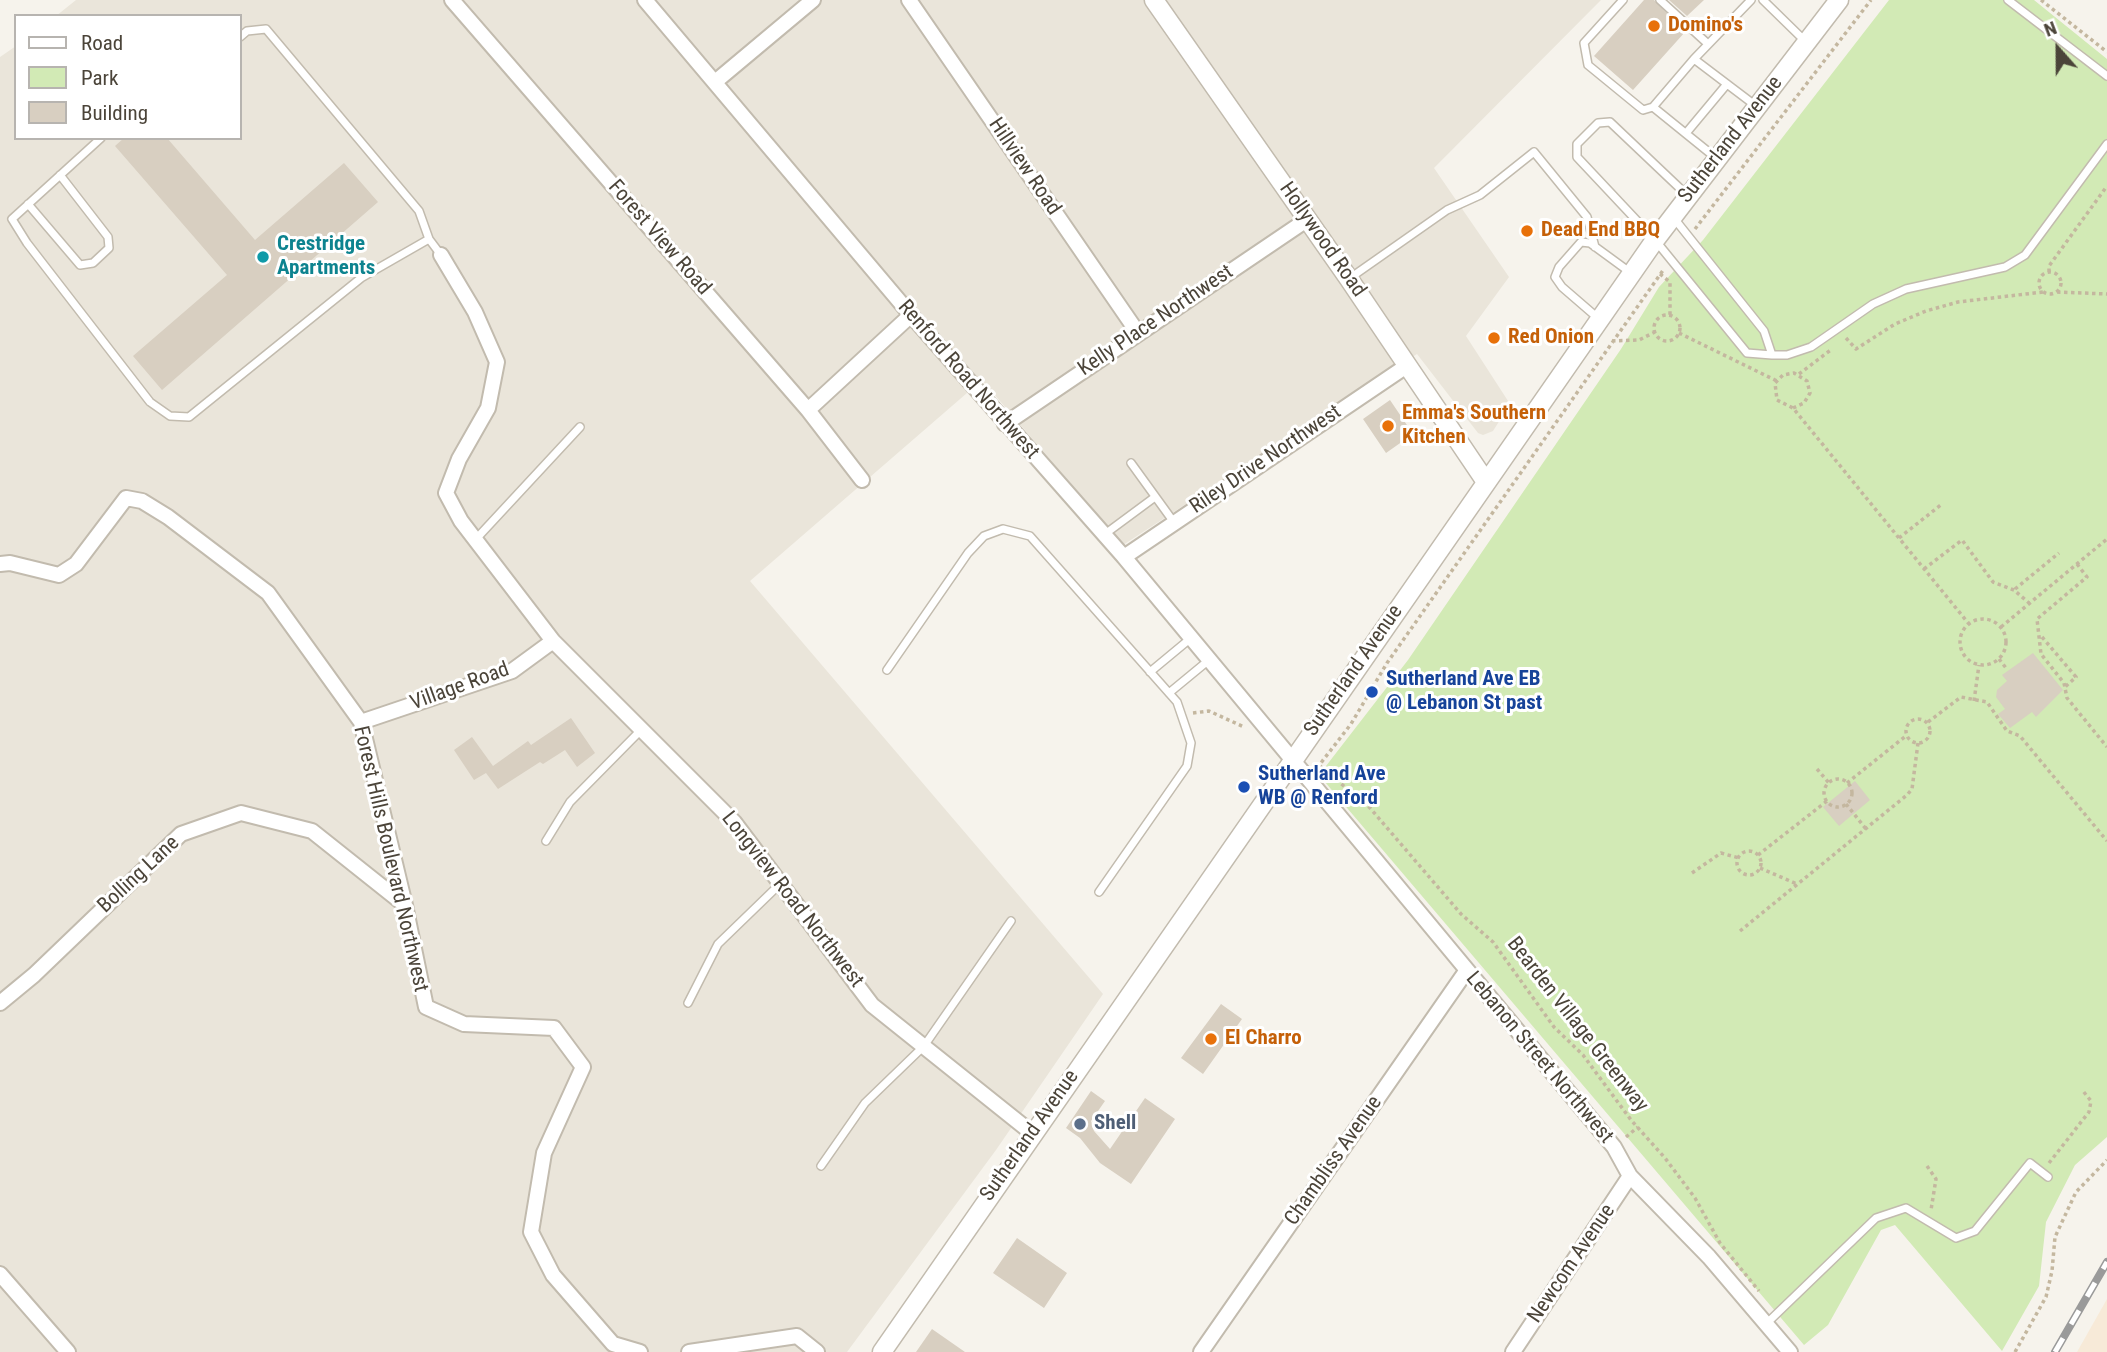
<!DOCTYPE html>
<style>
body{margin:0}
#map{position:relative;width:2107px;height:1352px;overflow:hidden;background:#f6f3ec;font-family:"Roboto Condensed",sans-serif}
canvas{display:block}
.legend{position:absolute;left:14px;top:14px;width:228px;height:126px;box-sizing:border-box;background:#fff;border:2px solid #b7b4b0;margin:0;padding:9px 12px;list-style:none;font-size:21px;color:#4b4439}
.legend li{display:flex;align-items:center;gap:14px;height:35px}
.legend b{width:35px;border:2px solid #b7b4b0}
.north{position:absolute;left:2023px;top:14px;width:70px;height:70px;-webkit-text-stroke:5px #fff;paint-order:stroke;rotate:339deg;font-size:19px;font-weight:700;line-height:28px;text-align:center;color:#4b4439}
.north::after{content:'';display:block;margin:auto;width:24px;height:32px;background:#4b4439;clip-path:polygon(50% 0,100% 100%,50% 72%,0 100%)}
</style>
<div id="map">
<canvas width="2107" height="1352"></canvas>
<ul class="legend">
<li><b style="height:9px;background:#fff"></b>Road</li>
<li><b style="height:19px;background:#d2eab5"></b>Park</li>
<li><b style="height:19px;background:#d8cfc1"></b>Building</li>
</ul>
<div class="north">N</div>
</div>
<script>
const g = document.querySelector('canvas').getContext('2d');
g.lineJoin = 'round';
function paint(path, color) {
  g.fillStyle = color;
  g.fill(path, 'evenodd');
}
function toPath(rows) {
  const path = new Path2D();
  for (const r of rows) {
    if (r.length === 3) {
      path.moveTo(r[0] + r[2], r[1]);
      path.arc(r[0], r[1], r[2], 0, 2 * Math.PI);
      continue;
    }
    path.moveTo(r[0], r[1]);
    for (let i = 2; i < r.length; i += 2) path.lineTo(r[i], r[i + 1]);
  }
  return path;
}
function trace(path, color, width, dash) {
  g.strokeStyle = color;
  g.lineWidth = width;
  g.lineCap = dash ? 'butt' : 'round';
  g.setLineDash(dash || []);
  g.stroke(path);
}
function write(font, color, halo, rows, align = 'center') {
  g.font = font + ' "Roboto Condensed",sans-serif';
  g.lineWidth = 6;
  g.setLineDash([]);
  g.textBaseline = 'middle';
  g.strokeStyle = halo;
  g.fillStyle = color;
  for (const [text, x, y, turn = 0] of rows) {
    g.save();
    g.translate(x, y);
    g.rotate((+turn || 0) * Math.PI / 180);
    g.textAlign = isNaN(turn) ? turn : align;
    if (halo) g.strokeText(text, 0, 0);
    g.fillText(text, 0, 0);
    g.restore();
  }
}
paint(toPath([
 [76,0,1601,0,1434,168,1509,277,1466,336,1510,404,1493,431,1483,435,1478,433,1417,354,1123,545,982,380,750,581,1103,994,996,1150,847,1352,0,1352,0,57,16,46,16,138,240,138,240,16,56,16]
]), '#eae5da');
paint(toPath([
 [2107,1299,2107,1352,2077,1352]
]), '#f7ead8');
paint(toPath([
 [1889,0,2034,0,2107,59,2107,1137,2075,1165,2046,1222,2039,1286,2002,1351,1895,1225,1881,1230,1828,1325,1804,1345,1319,775,1408,660,1621,349,1659,287,1703,240]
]), '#d2eab5');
paint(toPath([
 [1644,0,1654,0,1685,32,1633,90,1594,56],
 [1669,0,1704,0,1687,16],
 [124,138,167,138,255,240,344,163,378,202,162,390,133,356,227,275,115,146],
 [1390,400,1413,434,1386,453,1363,419],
 [2033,653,2063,690,2036,717,2032,712,2010,728,1998,714,2005,709,1996,697,1997,690,2007,681,2002,675],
 [571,718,595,753,577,767,565,750,543,764,540,762,498,789,486,773,474,780,454,750,472,737,493,766,528,741,531,745],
 [1855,781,1870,800,1839,826,1823,807],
 [1221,1004,1242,1019,1203,1074,1181,1058],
 [1091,1091,1105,1101,1091,1121,1094,1131,1110,1149,1145,1098,1175,1119,1131,1184,1100,1163,1080,1138,1066,1128],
 [1017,1238,1067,1273,1044,1308,993,1273],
 [932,1329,965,1352,916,1352]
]), '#d8cfc1');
const service = toPath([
 [1623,0,1584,43,1588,65,1643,110,1653,107],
 [1660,0,1708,44],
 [1763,0,1806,42],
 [2008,0,2107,76],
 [240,37,247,31,266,29,419,211,429,239,441,255],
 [1694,59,1751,0],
 [1687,132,1727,84],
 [101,138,12,219,27,243,150,402,170,416,189,417,361,278,429,239],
 [1716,158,1653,107,1694,59,1756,106],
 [1688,196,1610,122,1598,123,1577,144,1577,157,1655,240,1747,353,1772,355],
 [28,204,80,265,93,263,109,248,108,237,60,175],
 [1673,217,1764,331,1772,355,1787,355,1811,347,1873,304,1906,289,2005,267,2025,255,2107,144],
 [1350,278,1447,210,1480,195,1534,152,1587,217,1595,247],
 [1599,319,1562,287,1555,277,1559,267,1581,242,1590,243,1631,273],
 [1131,463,1173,521],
 [1105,534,1155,497],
 [476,539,580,427],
 [887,670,968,553,984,536,1003,529,1030,536,1177,702,1191,743,1187,766,1099,892],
 [1150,672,1191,638],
 [1169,693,1209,660],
 [546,841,570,802,641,730],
 [688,1003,718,944,780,884],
 [821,1166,865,1103,924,1046,1011,921],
 [1766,1324,1876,1218,1906,1208,1956,1238,1975,1231,2030,1163,2048,1177]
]);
const minor = toPath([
 [452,0,808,410,862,480],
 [645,0,911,315,1124,557,1614,1147,1630,1176,1709,1257,1790,1352],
 [909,0,1138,333],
 [715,82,813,0],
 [441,255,475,312,497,362,488,408,459,459,446,493,461,521,553,641,734,822,872,1005,1032,1133],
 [808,410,911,315],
 [1005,424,1308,219],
 [1124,557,1408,365],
 [0,564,10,563,59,575,76,564,126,498,142,501,168,517,268,593,361,722,405,905,426,1007,464,1024,554,1028,583,1067,544,1153,531,1232,553,1275,613,1344,640,1352],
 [361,722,512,671,553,641],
 [0,1003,34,975,181,834,241,813,312,831,405,905],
 [0,1274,68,1352],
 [689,1352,797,1336,817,1352],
 [1201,1352,1467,970],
 [1513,1352,1630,1176]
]);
const tertiary = toPath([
 [1154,0,1349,279,1486,482],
 [882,1352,1655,240,1839,0]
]);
trace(service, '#c2bbae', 10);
trace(minor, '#c2bbae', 18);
trace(tertiary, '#c2bbae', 21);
trace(toPath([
 [2041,0,2107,52],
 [1695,229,1871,0],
 [2050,283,11],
 [2049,272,2049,266,2107,186],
 [1660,274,1670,282,1670,315],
 [2057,292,2107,294],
 [1667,328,13],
 [1679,333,1777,381],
 [1846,338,1856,349,1895,324,1926,311,1958,302,2043,292],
 [1612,341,1639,340,1655,332],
 [1799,374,1832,349],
 [1793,408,1804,403,1810,393,1807,381,1794,373,1783,375,1775,383,1777,400,1793,408,1969,624],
 [1899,538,1942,504],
 [2077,564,2087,577,2037,619,2041,654,2064,683,2067,698,2107,747],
 [1924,569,1962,540,1993,582,2014,590,2029,603],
 [2015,589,2059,553],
 [1983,642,23],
 [2001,627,2107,539],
 [2042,637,2076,677,2065,687],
 [1999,659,2006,668],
 [1974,701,1979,665],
 [1193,713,1209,711,1244,727],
 [1918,731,12],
 [1928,722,1961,697,1987,702,2007,731,2020,736,2107,841],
 [1320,766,1370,808,1461,914,1493,942,1554,1027,1583,1055,1631,1120,1665,1158,1695,1198,1720,1243,1759,1291],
 [1317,768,1351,724,1387,663,1664,269],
 [1817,769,1829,783],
 [1838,793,14],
 [1847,783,1907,735],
 [1846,804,1866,829],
 [1749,863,12],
 [1758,855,1827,801],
 [1760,868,1797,884],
 [1692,873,1721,853,1739,858],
 [1740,931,1907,795,1912,789,1918,743],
 [1626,1137,1638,1127],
 [2049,1163,2089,1112,2091,1101,2083,1091],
 [1927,1166,1936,1179,1931,1210],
 [2015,1352,2046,1297,2052,1271,2055,1237,2076,1192,2107,1160]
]), '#c4b79f', 3.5, [3.5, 3.5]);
trace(service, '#fff', 7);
trace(minor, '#fff', 14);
trace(tertiary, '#fff', 18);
const rail = toPath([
 [2055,1352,2107,1262]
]);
trace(rail, '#9a9a9a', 8);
trace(rail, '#fff', 5, [16]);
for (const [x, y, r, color] of [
 [1654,26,7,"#e8710a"],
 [1527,231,7,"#e8710a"],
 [263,257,7,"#0f9aa8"],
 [1494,338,7,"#e8710a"],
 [1388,426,7,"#e8710a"],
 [1372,692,7,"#1a4fb4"],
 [1244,787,7,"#1a4fb4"],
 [1211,1039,7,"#e8710a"],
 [1080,1124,7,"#5c6f8a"]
]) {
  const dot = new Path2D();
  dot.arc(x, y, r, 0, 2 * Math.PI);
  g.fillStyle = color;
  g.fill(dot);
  trace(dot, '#fff', 2.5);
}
write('bold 21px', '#c56008', '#fff', [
 ["Domino's",1668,26],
 ["Dead End BBQ",1541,231],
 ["Red Onion",1508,338],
 ["Emma's Southern",1402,414],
 ["Kitchen",1402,438],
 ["El Charro",1225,1039]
], 'left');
write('21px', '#4b4439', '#fff', [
 ["Sutherland Avenue",1731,140,-52],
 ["Hillview Road",1024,167,56],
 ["Forest View Road",659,238,49],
 ["Hollywood Road",1322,240,55],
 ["Kelly Place Northwest",1156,321,-34],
 ["Renford Road Northwest",968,380,49],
 ["Riley Drive Northwest",1266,460,-34],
 ["Sutherland Avenue",1354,671,-55],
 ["Village Road",460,687,-20],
 ["Forest Hills Boulevard Northwest",390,859,77],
 ["Bolling Lane",139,875,-43],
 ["Longview Road Northwest",792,900,52],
 ["Bearden Village Greenway",1577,1025,52],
 ["Lebanon Street Northwest",1539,1058,50],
 ["Sutherland Avenue",1030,1136,-55],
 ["Chambliss Avenue",1334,1161,-55],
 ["Newcom Avenue",1572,1264,-56]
]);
write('bold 21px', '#0d838f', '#fff', [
 ["Crestridge",277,245],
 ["Apartments",277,269]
], 'left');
write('bold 21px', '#164399', '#fff', [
 ["Sutherland Ave EB",1386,680],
 ["@ Lebanon St past",1386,704],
 ["Sutherland Ave",1258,775],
 ["WB @ Renford",1258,799]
], 'left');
write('bold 21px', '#4e5e75', '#fff', [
 ["Shell",1094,1124]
], 'left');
</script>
